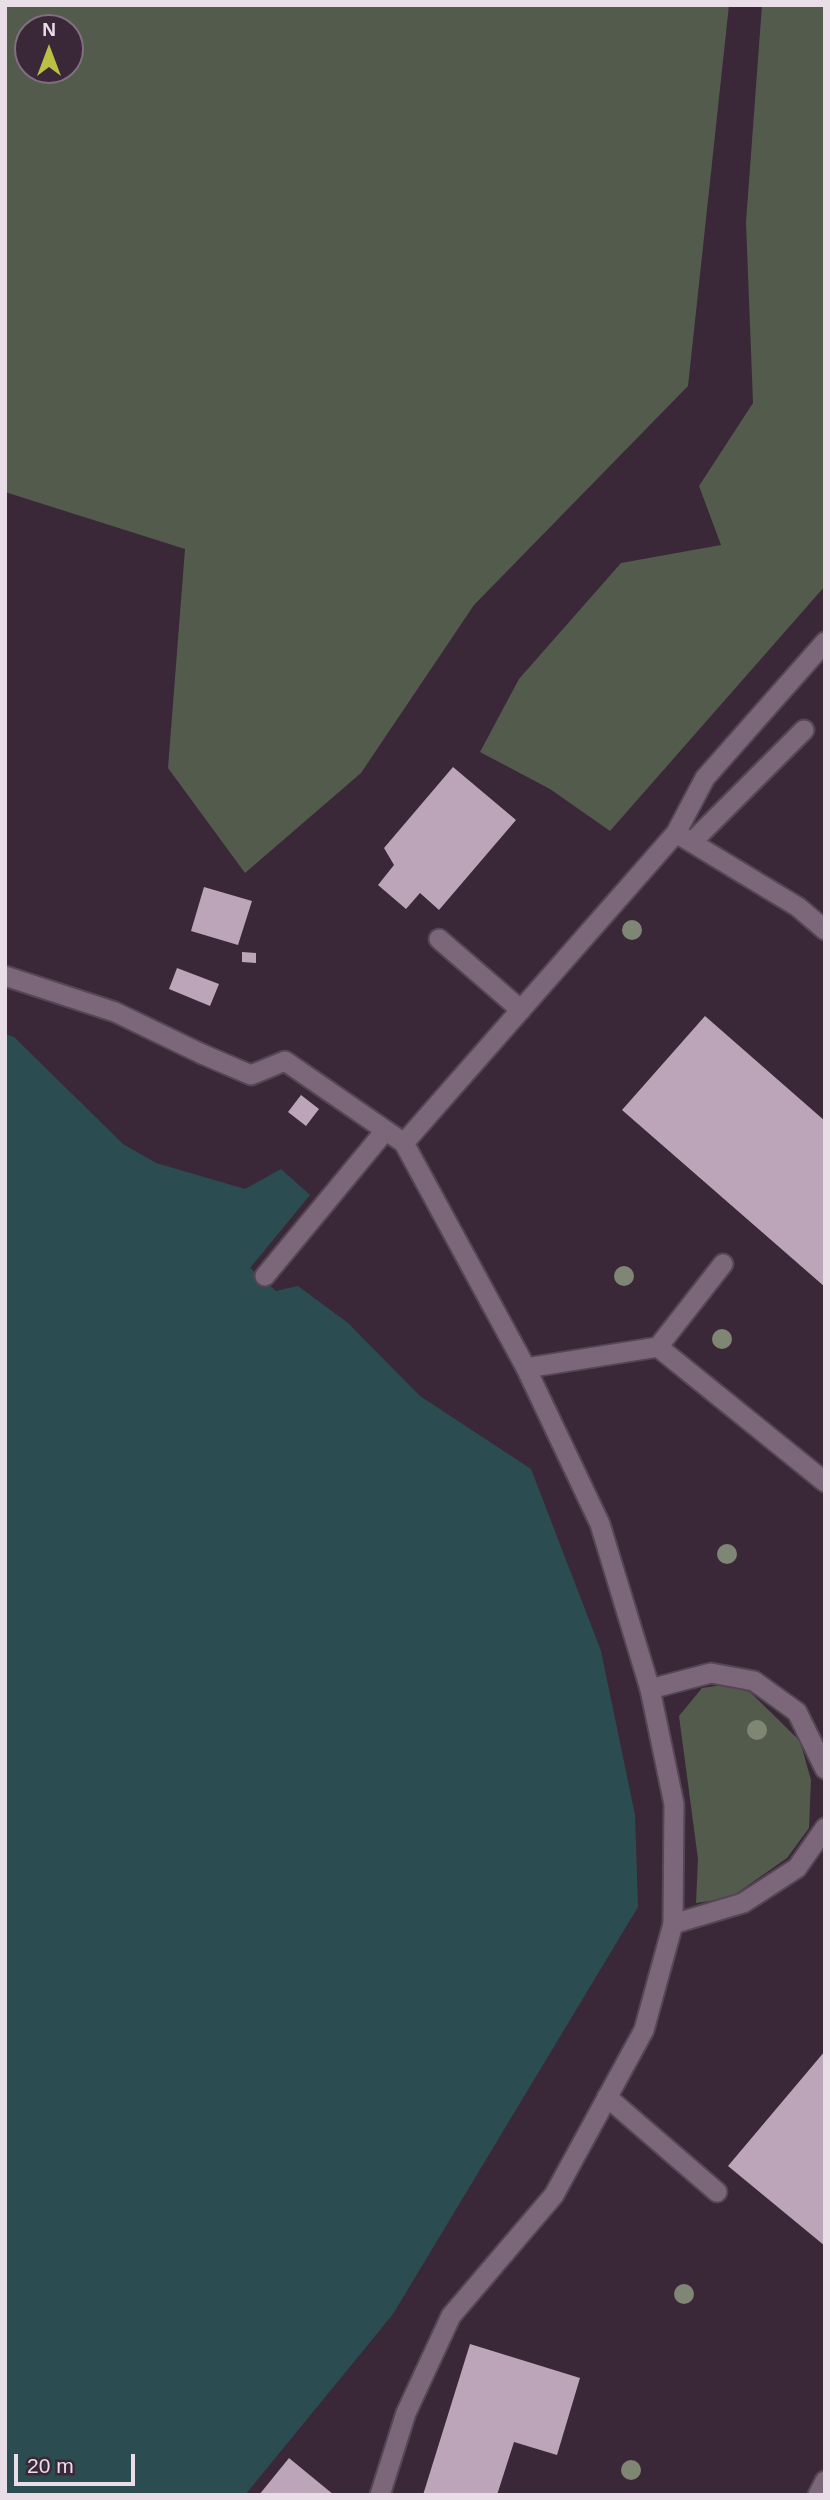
<!DOCTYPE html>
<style>
body{margin:0}
#map{position:relative;width:830px;height:2500px;overflow:hidden;background:#3a2839;font-family:Arial,sans-serif}
canvas{display:block}
.frame{position:absolute;inset:0;border:7px solid #e9dde8;pointer-events:none}
.north{position:absolute;left:14px;top:14px;width:70px;height:70px;box-sizing:border-box;background:#3a2839;border:2px solid #80707f;border-radius:50%;rotate:0deg;font-size:19px;font-weight:700;line-height:28px;text-align:center;color:#e9dde8}
.north::after{content:'';display:block;margin:auto;width:24px;height:32px;background:#bcbf44;clip-path:polygon(50% 0,100% 100%,50% 72%,0 100%)}
.scale{position:absolute;left:14px;top:2454px;width:121px;height:32px;box-sizing:border-box;border:4px solid #e9dde8;border-top:0;padding-left:9px;font-size:21px;line-height:24px;white-space:nowrap;color:#e9dde8;-webkit-text-stroke:5px #3a2839;paint-order:stroke}
</style>
<div id="map">
<canvas width="830" height="2500"></canvas>
<div class="frame"></div>
<div class="north">N</div>
<div class="scale">20 m</div>
</div>
<script>
const g = document.querySelector('canvas').getContext('2d');
g.lineJoin = 'round';
function paint(path, color) {
  g.fillStyle = color;
  g.fill(path, 'evenodd');
}
function toPath(rows) {
  const path = new Path2D();
  for (const r of rows) {
    path.moveTo(r[0], r[1]);
    for (let i = 2; i < r.length; i += 2) path.lineTo(r[i], r[i + 1]);
  }
  return path;
}
function trace(path, color, width, dash) {
  g.strokeStyle = color;
  g.lineWidth = width;
  g.lineCap = dash ? 'butt' : 'round';
  g.setLineDash(dash || []);
  g.stroke(path);
}
paint(toPath([
 [5,5,729,5,688,386,474,605,361,773,245,873,168,768,185,549,5,492],
 [28,28,70,28,70,70,28,70],
 [762,5,825,5,825,586,610,831,550,789,480,752,519,679,621,563,721,545,699,486,753,403,746,222],
 [722,1685,750,1692,800,1741,811,1780,809,1828,787,1858,730,1898,696,1903,698,1859,679,1716,702,1688]
]), '#535b4d');
paint(toPath([
 [5,1034,14,1037,123,1144,156,1163,245,1189,281,1169,310,1195,250,1268,276,1291,298,1286,348,1323,420,1396,531,1469,601,1651,635,1815,638,1907,393,2314,245,2495,5,2495]
]), '#2b4d51');
paint(toPath([
 [453,767,516,820,439,910,420,893,406,909,378,885,394,865,384,848],
 [204,887,252,901,238,945,191,931],
 [242,952,256,953,256,963,242,962],
 [177,968,219,984,210,1006,169,989],
 [705,1016,825,1121,825,1287,622,1110],
 [301,1095,319,1109,306,1126,288,1112],
 [825,2051,825,2246,728,2166],
 [470,2344,580,2378,557,2455,514,2442,497,2495,423,2495],
 [289,2458,334,2495,259,2495]
]), '#bca4b9');
const service = toPath([
 [692,842,804,730],
 [439,939,521,1010],
 [265,1276,385,1131],
 [658,1347,723,1264],
 [526,1368,658,1347,825,1482],
 [650,1689,711,1673,754,1681,797,1712,825,1769],
 [673,1924,743,1903,797,1868,825,1828],
 [607,2097,717,2192]
]);
const minor = toPath([
 [676,833,705,778,825,642],
 [202,1054,251,1075,285,1061,404,1143,526,1368,600,1524,650,1689,674,1804,673,1924,644,2030,554,2195,451,2316,406,2413,380,2495],
 [404,1143,676,833,798,907,825,930],
 [818,2495,825,2481]
]);
const tertiary = toPath([
 [5,976,115,1012,202,1054]
]);
trace(service, '#554654', 23);
trace(minor, '#554654', 23);
trace(tertiary, '#554654', 23);
trace(service, '#7c677a', 19);
trace(minor, '#7c677a', 19);
trace(tertiary, '#7c677a', 19);
g.fillStyle = '#7f8673';
for (const [x, y] of [
 [632,930],
 [624,1276],
 [722,1339],
 [727,1554],
 [757,1730],
 [684,2294],
 [631,2470]
]) {
  g.beginPath();
  g.arc(x, y, 10, 0, 2 * Math.PI);
  g.fill();
}
</script>
